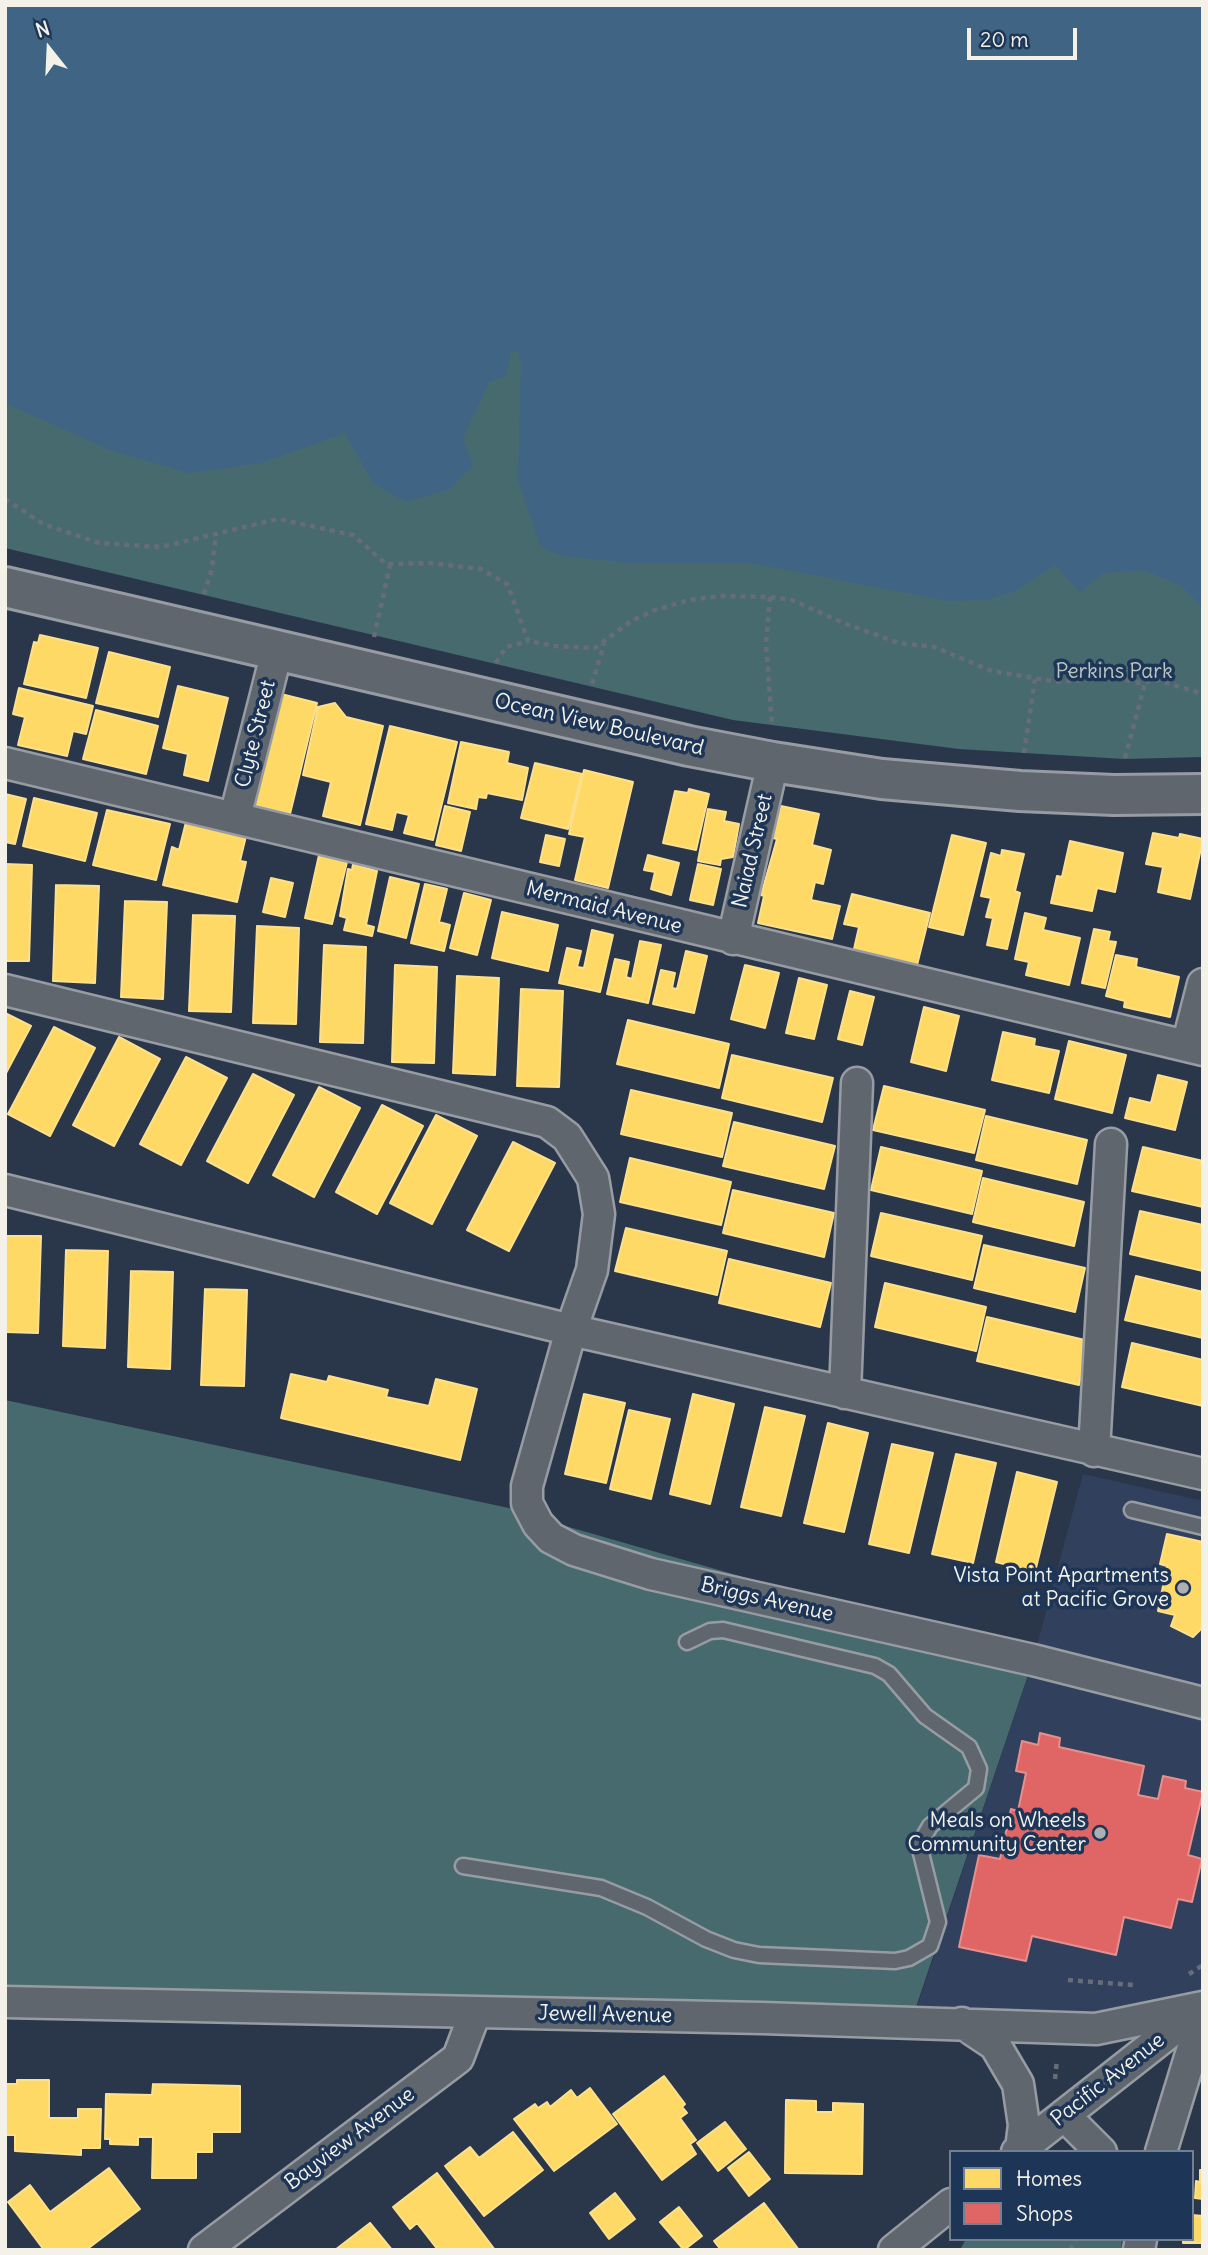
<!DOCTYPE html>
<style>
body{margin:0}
#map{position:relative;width:1208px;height:2255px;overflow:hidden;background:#2a374a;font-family:Delius,sans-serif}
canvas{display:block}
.frame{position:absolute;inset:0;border:7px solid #f4f1e8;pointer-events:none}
.legend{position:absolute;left:949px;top:2150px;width:245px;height:91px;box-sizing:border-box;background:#1d3557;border:2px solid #738091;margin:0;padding:9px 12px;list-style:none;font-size:21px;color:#f4f1e8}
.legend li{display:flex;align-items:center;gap:14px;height:35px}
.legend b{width:35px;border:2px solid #738091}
.north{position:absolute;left:14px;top:14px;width:70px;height:70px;-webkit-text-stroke:5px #1d3557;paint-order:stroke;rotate:342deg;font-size:19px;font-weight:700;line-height:28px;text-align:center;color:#f4f1e8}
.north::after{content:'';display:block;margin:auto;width:24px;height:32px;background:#f4f1e8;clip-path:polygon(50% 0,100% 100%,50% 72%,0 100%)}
.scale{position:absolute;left:967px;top:28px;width:110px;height:32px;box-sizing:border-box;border:4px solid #f4f1e8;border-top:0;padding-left:9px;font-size:21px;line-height:24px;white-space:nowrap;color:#f4f1e8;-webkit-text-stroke:5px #1d3557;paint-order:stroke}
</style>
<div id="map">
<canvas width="1208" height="2255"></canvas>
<div class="frame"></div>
<ul class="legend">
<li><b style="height:19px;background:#ffd966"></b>Homes</li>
<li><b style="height:19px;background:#e06666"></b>Shops</li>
</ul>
<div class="north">N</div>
<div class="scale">20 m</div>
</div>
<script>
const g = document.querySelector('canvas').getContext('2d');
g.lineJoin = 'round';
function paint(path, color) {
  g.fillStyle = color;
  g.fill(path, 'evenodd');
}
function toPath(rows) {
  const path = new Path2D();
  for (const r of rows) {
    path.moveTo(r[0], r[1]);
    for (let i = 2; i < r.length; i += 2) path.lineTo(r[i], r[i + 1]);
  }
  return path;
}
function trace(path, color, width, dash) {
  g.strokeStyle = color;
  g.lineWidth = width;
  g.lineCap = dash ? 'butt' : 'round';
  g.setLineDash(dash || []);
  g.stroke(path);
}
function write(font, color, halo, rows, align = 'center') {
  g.font = font + ' Delius,sans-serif';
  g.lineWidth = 7;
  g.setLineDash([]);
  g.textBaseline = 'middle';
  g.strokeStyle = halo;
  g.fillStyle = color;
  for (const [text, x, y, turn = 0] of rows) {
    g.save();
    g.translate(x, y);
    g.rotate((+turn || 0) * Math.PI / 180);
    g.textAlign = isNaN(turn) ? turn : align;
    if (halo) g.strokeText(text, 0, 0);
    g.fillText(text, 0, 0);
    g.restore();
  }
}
paint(toPath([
 [1083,1474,1203,1501,1203,2007,1177,2013,912,2022,1033,1660]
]), '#31405c');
paint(toPath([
 [5,5,1203,5,1203,757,1124,759,959,749,733,720,5,548],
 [5,1400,532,1513,534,1517,1033,1660,911,2022,5,2002],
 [966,2239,1122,2239,1121,2250,960,2250]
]), '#476a6f');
paint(toPath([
 [5,5,1203,5,1203,607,1180,585,1143,570,1103,573,1080,592,1055,565,1016,591,987,600,949,601,751,563,630,563,564,556,541,547,518,481,521,363,518,351,511,352,506,376,489,382,463,438,473,465,450,489,406,502,374,484,345,433,261,463,189,473,110,450,5,403]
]), '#406484');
const homes = toPath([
 [40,635,98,648,86,698,24,684,34,642,38,643,40,635],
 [109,652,170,667,158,717,96,703,109,652],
 [178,686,228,698,208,781,184,775,188,754,163,748,178,686],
 [19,688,93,706,86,734,73,731,67,756,18,745,25,717,13,714,19,688],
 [281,694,317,703,290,814,253,805,281,694],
 [335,703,346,717,383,726,360,825,323,816,331,782,303,775,318,707,335,703],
 [96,710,158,726,146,774,83,759,96,710],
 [390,726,457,742,433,840,404,833,409,815,396,812,392,830,366,824,390,726],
 [461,742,509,752,507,763,528,768,522,800,487,793,486,798,478,797,476,809,448,803,461,742],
 [535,763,582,774,568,829,521,818,535,763],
 [584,770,633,782,608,888,575,880,585,837,569,834,584,770],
 [689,789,709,794,696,850,663,843,675,791,688,793,689,789],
 [5,794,26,799,15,844,5,842,5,794],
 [34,798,97,813,85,861,23,846,34,798],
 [445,806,470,812,461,851,436,845,445,806],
 [781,806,819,814,812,845,831,850,823,884,815,882,811,900,840,906,832,939,758,923,764,896,761,895,777,839,773,838,781,806],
 [708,809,726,812,724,821,739,824,733,857,721,859,720,865,698,861,708,809],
 [107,810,170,824,156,880,93,865,107,810],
 [186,822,246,836,240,861,246,862,237,902,163,885,172,847,179,850,186,822],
 [1153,833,1179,838,1180,834,1203,839,1190,899,1158,892,1163,867,1146,864,1153,833],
 [546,835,565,839,559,866,540,862,546,835],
 [952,835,986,843,963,935,929,927,952,835],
 [1070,841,1123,853,1115,892,1097,888,1092,911,1051,903,1057,876,1062,877,1070,841],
 [1002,850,1024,854,1015,891,1020,893,1007,949,987,945,993,918,986,917,991,898,981,896,991,853,1001,856,1002,850],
 [319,855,347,862,332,924,305,918,319,855],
 [648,855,679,863,671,895,651,889,655,872,644,870,648,855],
 [5,864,32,865,29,961,5,961,5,864],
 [353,864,377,871,366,925,374,927,372,936,344,930,347,918,340,916,348,869,352,870,353,864],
 [698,864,721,869,713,905,690,900,698,864],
 [390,877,419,884,406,938,378,931,390,877],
 [271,878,293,883,285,917,263,912,271,878],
 [425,884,447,889,439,922,450,925,444,951,411,943,425,884],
 [56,885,99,886,95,983,53,981,56,885],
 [464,893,491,900,477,955,450,948,464,893],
 [852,894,930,913,917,965,854,949,859,927,844,924,852,894],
 [125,901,167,902,163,999,121,997,125,901],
 [502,912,558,925,548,971,492,958,502,912],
 [1025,913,1046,918,1043,930,1080,938,1069,985,1026,975,1029,962,1015,959,1025,913],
 [193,915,235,916,231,1012,189,1011,193,915],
 [257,926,299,928,296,1024,253,1023,257,926],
 [1094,929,1110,932,1108,941,1116,942,1105,988,1082,983,1094,929],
 [592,930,613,935,600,992,559,983,567,948,581,951,577,967,584,968,592,930],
 [640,941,661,945,648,1003,607,994,615,959,629,962,626,977,632,979,640,941],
 [324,945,366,947,363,1043,320,1042,324,945],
 [686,951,707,956,694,1013,653,1004,661,970,675,973,672,988,677,989,686,951],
 [1116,955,1137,959,1136,967,1179,977,1170,1017,1124,1007,1125,1001,1106,996,1116,955],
 [395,965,437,967,434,1063,392,1062,395,965],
 [745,965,779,973,765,1028,731,1019,745,965],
 [457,976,499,978,495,1075,453,1073,457,976],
 [799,978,827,985,814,1039,786,1033,799,978],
 [521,989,563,991,559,1087,517,1086,521,989],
 [850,991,874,997,862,1045,838,1039,850,991],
 [924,1007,959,1016,946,1071,911,1062,924,1007],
 [5,1013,31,1026,5,1075,5,1013],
 [628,1020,729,1044,719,1088,617,1064,628,1020],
 [54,1027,95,1048,50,1136,8,1114,54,1027],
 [1003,1032,1035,1039,1034,1046,1059,1051,1049,1093,992,1080,1003,1032],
 [119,1037,160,1059,114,1146,73,1125,119,1037],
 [1069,1041,1126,1055,1112,1113,1055,1099,1069,1041],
 [732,1055,833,1078,822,1122,722,1098,732,1055],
 [186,1057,227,1078,181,1165,140,1144,186,1057],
 [253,1074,294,1095,248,1183,207,1161,253,1074],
 [1158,1075,1187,1082,1175,1130,1125,1118,1130,1098,1151,1103,1158,1075],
 [884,1086,985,1110,974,1153,873,1130,884,1086],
 [319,1087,360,1108,314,1197,273,1175,319,1087],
 [631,1090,732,1113,722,1157,621,1134,631,1090],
 [382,1105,423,1126,377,1214,336,1192,382,1105],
 [436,1115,477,1136,432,1224,390,1203,436,1115],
 [986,1116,1087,1140,1077,1184,976,1160,986,1116],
 [734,1122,835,1146,824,1189,723,1166,734,1122],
 [513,1142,555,1163,509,1251,467,1230,513,1142],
 [881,1147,982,1171,972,1214,871,1190,881,1147],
 [1143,1147,1203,1161,1203,1207,1132,1191,1143,1147],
 [630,1158,731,1182,721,1225,620,1202,630,1158],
 [983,1178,1084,1202,1074,1246,973,1222,983,1178],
 [733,1190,834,1213,824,1257,723,1233,733,1190],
 [1140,1211,1203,1225,1203,1271,1130,1254,1140,1211],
 [881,1213,982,1236,972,1280,871,1256,881,1213],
 [626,1228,727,1251,717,1295,615,1271,626,1228],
 [5,1236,41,1236,38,1333,5,1332,5,1236],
 [984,1245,1085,1268,1075,1312,974,1288,984,1245],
 [66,1250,108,1251,105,1348,63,1346,66,1250],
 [729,1259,831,1283,820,1327,719,1303,729,1259],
 [131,1271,173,1272,170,1369,128,1367,131,1271],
 [1136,1276,1203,1292,1203,1338,1125,1320,1136,1276],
 [885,1283,986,1307,976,1351,875,1327,885,1283],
 [205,1289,247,1290,244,1386,201,1385,205,1289],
 [987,1317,1089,1341,1079,1385,977,1361,987,1317],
 [1132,1343,1203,1360,1203,1406,1122,1387,1132,1343],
 [291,1374,327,1382,329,1376,388,1390,386,1397,429,1406,436,1379,477,1389,460,1460,281,1418,291,1374],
 [584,1394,625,1403,606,1483,565,1474,584,1394],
 [693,1394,734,1404,710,1504,670,1494,693,1394],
 [765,1407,805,1416,781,1516,741,1507,765,1407],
 [629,1410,670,1419,651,1499,610,1489,629,1410],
 [828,1423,868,1433,844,1532,804,1523,828,1423],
 [892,1444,933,1453,909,1553,869,1544,892,1444],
 [956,1454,996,1463,973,1563,932,1554,956,1454],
 [1017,1472,1057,1482,1035,1572,996,1562,1017,1472],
 [1167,1534,1203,1542,1203,1627,1193,1637,1171,1626,1175,1615,1158,1611,1167,1566,1160,1564,1167,1534],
 [664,2076,685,2104,682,2107,687,2113,680,2118,696,2140,690,2144,696,2154,662,2180,613,2114,664,2076],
 [17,2080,49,2080,49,2118,78,2118,78,2109,101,2109,100,2148,81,2148,81,2155,15,2151,15,2135,5,2135,5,2084,17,2084,17,2080],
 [153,2084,240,2086,240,2132,212,2132,212,2152,196,2152,196,2178,152,2178,153,2137,138,2137,138,2145,110,2144,110,2139,105,2139,106,2094,152,2095,153,2084],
 [590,2088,617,2124,554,2171,514,2119,535,2104,538,2108,547,2102,550,2107,571,2090,577,2098,590,2088],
 [786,2100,816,2101,816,2112,833,2112,833,2103,863,2104,862,2174,785,2173,786,2100],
 [725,2122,746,2149,718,2171,697,2143,725,2122],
 [513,2132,543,2170,484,2216,445,2166,470,2147,479,2158,513,2132],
 [749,2152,770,2179,749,2196,728,2168,749,2152],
 [109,2168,140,2209,86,2250,44,2250,8,2202,30,2185,50,2212,109,2168],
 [1200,2170,1203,2170,1203,2199,1195,2198,1196,2181,1200,2182,1200,2170],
 [437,2173,495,2250,438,2250,417,2223,410,2229,393,2207,437,2173],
 [615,2193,635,2219,609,2239,590,2213,615,2193],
 [764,2203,799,2250,721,2250,714,2241,764,2203],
 [679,2207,702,2236,684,2250,660,2222,679,2207],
 [1192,2215,1203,2216,1203,2243,1183,2243,1183,2239,1192,2239,1192,2215],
 [370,2223,392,2250,335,2250,370,2223]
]);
paint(homes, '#ffd966');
trace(homes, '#fce08d', 2);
const shops = toPath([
 [1040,1733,1060,1738,1059,1747,1144,1766,1138,1795,1158,1799,1163,1776,1186,1781,1185,1788,1203,1792,1188,1855,1202,1859,1192,1902,1178,1899,1171,1928,1124,1917,1116,1955,1032,1936,1026,1961,959,1947,979,1855,1000,1859,1011,1809,1018,1811,1026,1773,1016,1771,1022,1741,1038,1745,1040,1733]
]);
paint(shops, '#e06666');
trace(shops, '#e6908d', 2);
const lane = toPath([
 [1132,1510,1203,1527],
 [463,1866,601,1888,647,1907,706,1939,734,1950,759,1955,895,1961,909,1958,930,1946,938,1922,919,1845,930,1826,976,1788,979,1769,969,1747,925,1716,889,1674,875,1666,723,1630,710,1631,687,1642]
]);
const street = toPath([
 [5,763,1203,1050],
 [235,817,277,651],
 [733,939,773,762],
 [5,990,547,1122,567,1137,593,1178,599,1214,592,1270,571,1330,527,1486,527,1503,538,1524,551,1538,574,1550,651,1574,1033,1660,1203,1703],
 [1187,1046,1203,984],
 [5,1190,571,1330,1203,1474],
 [845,1393,857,1083],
 [1094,1451,1111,1144],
 [5,2002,762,2018,1096,2029,1203,2007],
 [962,2023,995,2045,1018,2084,1024,2125,1021,2149],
 [1064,2115,1101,2152],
 [1017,2152,1194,2013],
 [1161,2152,1195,2041,1200,2008],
 [204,2250,458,2058,475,2013],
 [894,2250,951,2204],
 [1139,2250,1141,2239]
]);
const secondary = toPath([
 [5,587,689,746,773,762,882,779,1020,791,1114,795,1203,794]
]);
trace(lane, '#979ca3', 19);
trace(street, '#979ca3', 35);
trace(secondary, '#979ca3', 44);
trace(toPath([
 [5,499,43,524,99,543,161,547,278,519,353,535,386,564,430,563,481,569,508,585,528,641,555,646,595,648,631,621,655,610,689,600,720,596,770,597,792,600,841,622,899,643,934,647,992,671,1058,682,1115,678,1140,683,1158,680,1203,694],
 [204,594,212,569,216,533],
 [770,597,766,643,772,726],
 [374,637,390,565],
 [496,663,506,647,528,641],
 [592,684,604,644],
 [1024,753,1035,679],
 [1125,758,1145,683],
 [1189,1974,1203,1965],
 [1068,1980,1134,1985],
 [1055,2079,1057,2060],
 [1070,2250,1076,2239]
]), '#666d76', 4.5, [5, 5]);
trace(lane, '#60666e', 14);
trace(street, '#60666e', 30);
trace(secondary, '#60666e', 38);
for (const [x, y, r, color] of [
 [1183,1588,7,"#adb0b1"],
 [1100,1833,7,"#adb0b1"]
]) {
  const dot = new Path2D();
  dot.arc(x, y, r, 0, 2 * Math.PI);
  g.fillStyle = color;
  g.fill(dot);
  trace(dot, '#1d3557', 2.5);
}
write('21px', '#b9c5c0', '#1d3557', [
 ["Perkins Park",1114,672]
]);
write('21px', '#f4f1e8', '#1d3557', [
 ["Ocean View Boulevard",599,725,13],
 ["Clyte Street",256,734,-76],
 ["Naiad Street",753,851,-77],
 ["Mermaid Avenue",604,908,14],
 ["Briggs Avenue",767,1600,13],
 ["Jewell Avenue",605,2015,1],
 ["Pacific Avenue",1108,2080,-38],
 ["Bayview Avenue",350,2139,-37]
]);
write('21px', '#f4f1e8', '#1d3557', [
 ["Vista Point Apartments",1169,1576],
 ["at Pacific Grove",1169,1600],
 ["Meals on Wheels",1086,1821],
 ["Community Center",1086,1845]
], 'right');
</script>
